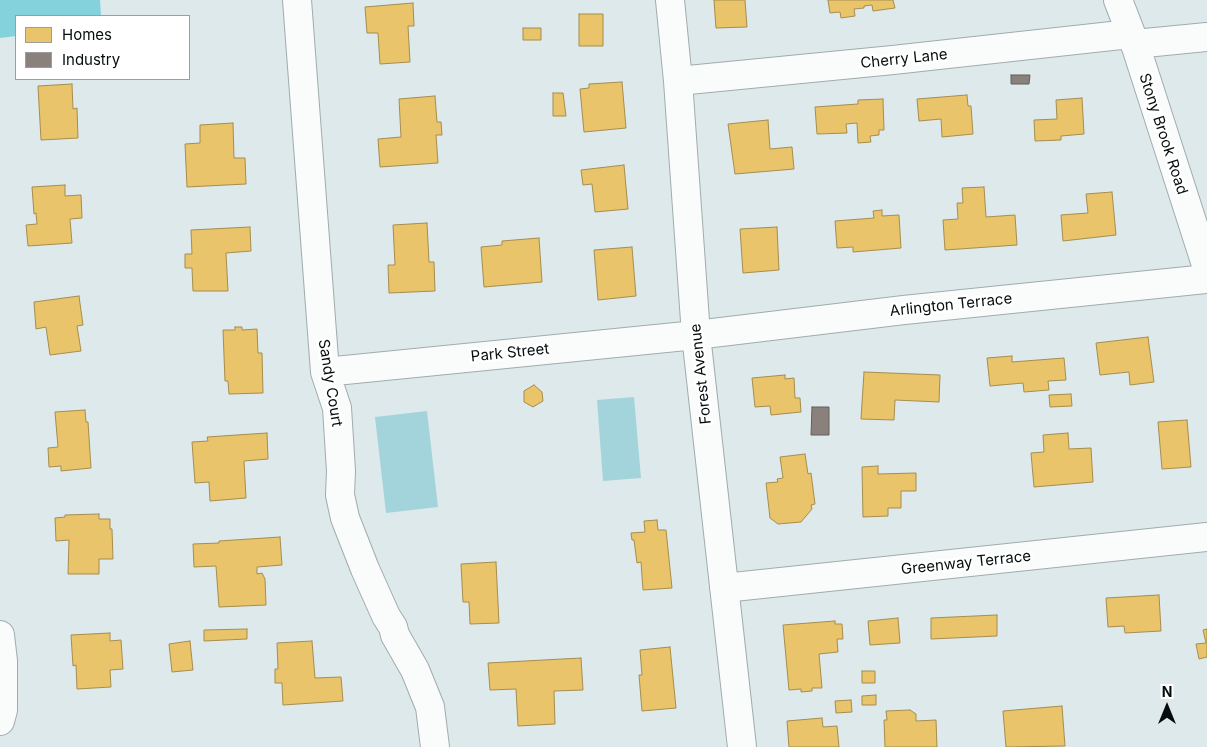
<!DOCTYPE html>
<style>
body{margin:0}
#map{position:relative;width:1207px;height:747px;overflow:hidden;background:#dde9eb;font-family:Inter,sans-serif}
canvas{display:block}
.legend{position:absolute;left:15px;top:15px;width:175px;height:65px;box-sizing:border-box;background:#fff;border:1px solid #9b9e9f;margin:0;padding:6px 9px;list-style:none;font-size:15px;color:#060d0e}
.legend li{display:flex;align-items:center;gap:10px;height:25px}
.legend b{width:25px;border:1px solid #9b9e9f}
.north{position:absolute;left:1142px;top:682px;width:50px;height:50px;-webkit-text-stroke:4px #fff;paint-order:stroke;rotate:0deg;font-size:14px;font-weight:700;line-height:20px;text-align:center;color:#060d0e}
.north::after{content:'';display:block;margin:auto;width:18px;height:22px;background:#060d0e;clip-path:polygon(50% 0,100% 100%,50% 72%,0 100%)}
</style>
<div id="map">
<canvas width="1207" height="747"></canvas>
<ul class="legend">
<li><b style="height:14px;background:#e9c46a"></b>Homes</li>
<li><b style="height:14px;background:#8a817c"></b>Industry</li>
</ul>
<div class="north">N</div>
</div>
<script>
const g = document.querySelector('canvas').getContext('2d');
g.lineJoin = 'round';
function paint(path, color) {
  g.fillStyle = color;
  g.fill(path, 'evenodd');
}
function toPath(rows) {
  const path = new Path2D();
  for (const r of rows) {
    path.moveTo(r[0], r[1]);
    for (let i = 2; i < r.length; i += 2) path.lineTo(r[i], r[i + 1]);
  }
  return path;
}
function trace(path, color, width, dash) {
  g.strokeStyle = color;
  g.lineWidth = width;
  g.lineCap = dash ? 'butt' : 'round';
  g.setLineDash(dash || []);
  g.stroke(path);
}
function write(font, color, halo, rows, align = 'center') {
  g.font = font + ' Inter,sans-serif';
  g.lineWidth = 5;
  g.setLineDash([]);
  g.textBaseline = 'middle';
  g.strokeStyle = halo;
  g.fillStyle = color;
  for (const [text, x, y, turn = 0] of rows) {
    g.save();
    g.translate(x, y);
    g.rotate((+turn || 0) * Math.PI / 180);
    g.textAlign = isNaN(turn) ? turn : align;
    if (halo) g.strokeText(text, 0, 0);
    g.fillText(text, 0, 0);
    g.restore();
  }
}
paint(toPath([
 [634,397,641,478,603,481,597,400],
 [427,411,438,507,386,513,375,417]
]), '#a4d4db');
paint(toPath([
 [0,0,100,0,101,16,16,16,16,36,0,38]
]), '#83d2dc');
const homes = toPath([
 [714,0,745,0,747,27,716,28,714,0],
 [828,0,893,0,895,8,873,11,872,5,864,6,864,8,854,9,855,16,841,18,840,12,830,13,828,0],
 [413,3,414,26,408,26,410,62,380,64,378,33,367,33,365,7,413,3],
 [579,14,603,14,603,46,579,46,579,14],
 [523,28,541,28,541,40,523,40,523,28],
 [622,82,626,128,584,132,580,89,589,88,589,84,622,82],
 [72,84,73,109,77,108,78,138,41,140,38,86,72,84],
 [553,93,563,93,566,116,553,116,553,93],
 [967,95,968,106,971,106,973,134,942,137,941,119,919,121,917,99,967,95],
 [435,96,437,122,441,122,442,135,436,135,438,163,380,167,378,139,401,137,399,99,435,96],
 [1082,98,1084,134,1061,136,1061,140,1035,141,1034,120,1057,119,1056,100,1082,98],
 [883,99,884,130,879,130,879,135,870,136,871,142,858,143,857,123,846,124,847,133,817,134,815,107,858,104,858,100,883,99],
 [768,120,770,149,792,147,794,169,735,174,728,124,768,120],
 [233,123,234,158,245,158,246,184,187,187,185,144,200,143,200,125,233,123],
 [624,165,628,209,595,212,592,184,583,185,581,170,624,165],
 [65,185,65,196,81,195,82,218,70,219,72,243,28,246,26,225,37,224,36,213,34,214,32,187,65,185],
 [984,187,986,217,1015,215,1017,245,945,250,943,220,958,219,957,203,963,203,962,188,984,187],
 [1112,192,1116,235,1063,241,1061,215,1088,213,1086,194,1112,192],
 [882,210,882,216,899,215,901,248,853,252,853,247,837,248,835,221,874,218,873,211,882,210],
 [427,223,429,262,434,262,435,291,389,293,388,265,395,265,393,225,427,223],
 [250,227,251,251,226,253,228,291,193,291,192,268,185,268,185,254,192,254,191,230,250,227],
 [777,227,779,270,743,273,740,229,777,227],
 [539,238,542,282,484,287,481,247,502,245,502,241,539,238],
 [632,247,636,296,598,300,594,250,632,247],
 [79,296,83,325,77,326,81,351,50,355,46,327,36,329,34,302,79,296],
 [235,327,242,327,242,330,257,329,258,353,262,353,263,393,229,394,228,381,225,381,223,330,235,330,235,327],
 [1148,337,1154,382,1130,385,1129,372,1100,375,1096,343,1148,337],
 [1012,356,1012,362,1064,358,1066,380,1048,381,1049,390,1024,392,1023,383,990,386,987,358,1012,356],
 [864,372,940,375,939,402,895,400,894,420,861,419,864,372],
 [785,375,785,379,794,378,795,398,800,398,801,412,771,415,770,406,755,407,752,378,785,375],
 [534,385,542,392,543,401,533,407,524,402,524,391,534,385],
 [1071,394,1072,406,1050,407,1049,395,1071,394],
 [85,410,86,422,88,422,91,468,61,471,61,466,49,467,48,448,58,447,55,412,85,410],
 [1187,420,1191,467,1162,469,1158,422,1187,420],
 [267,433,268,459,244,461,246,498,210,501,209,482,195,483,192,442,208,441,207,437,267,433],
 [1068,433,1069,449,1091,448,1093,482,1034,487,1031,453,1044,452,1043,435,1068,433],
 [805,454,808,474,811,473,815,504,811,505,812,509,801,522,778,524,770,518,766,483,778,482,777,479,783,478,780,457,805,454],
 [878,466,878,474,916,473,916,491,901,491,901,508,888,508,888,516,863,517,862,467,878,466],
 [99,514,99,519,110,519,110,529,112,529,113,559,99,559,99,574,68,574,69,540,56,541,55,518,65,517,65,515,99,514],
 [657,520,658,530,666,530,672,588,643,590,641,562,637,563,634,540,632,540,631,533,645,532,644,521,657,520],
 [280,537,282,565,257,567,257,574,262,573,265,579,266,605,219,607,216,566,194,567,193,544,219,543,219,541,280,537],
 [496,562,499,623,470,624,469,602,463,602,461,564,496,562],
 [1159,595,1161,631,1125,633,1124,626,1108,627,1106,598,1159,595],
 [997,615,997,636,931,639,931,618,997,615],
 [898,618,900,643,870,645,868,621,898,618],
 [835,621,835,624,842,624,843,639,837,639,838,652,819,654,822,688,812,688,812,691,801,692,801,689,789,690,783,625,835,621],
 [247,629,247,639,204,641,204,630,247,629],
 [1207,629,1207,657,1199,659,1196,644,1206,643,1203,630,1207,629],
 [110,633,110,641,121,640,123,669,110,670,111,687,77,689,76,665,73,666,71,635,110,633],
 [190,641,193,670,172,672,169,644,190,641],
 [312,641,315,678,341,677,343,701,283,705,282,683,275,683,275,669,278,669,277,643,312,641],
 [670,647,676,708,642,711,639,675,642,675,640,650,670,647],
 [581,658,583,690,554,691,555,724,518,726,516,689,490,690,488,663,581,658],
 [862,671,875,671,875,683,862,683,862,671],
 [876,695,876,705,862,705,862,696,876,695],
 [851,700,852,712,836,713,835,701,851,700],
 [1062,706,1065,746,1006,747,1003,711,1062,706],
 [910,710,916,714,916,721,936,720,937,747,885,747,884,720,887,720,886,711,910,710],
 [822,718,823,727,837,726,839,747,789,747,787,721,822,718]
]);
paint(homes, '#e9c46a');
trace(homes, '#a58d4e', 1);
const industry = toPath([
 [1011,75,1030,75,1029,84,1011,84,1011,75],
 [812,407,829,407,829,435,811,435,812,407]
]);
paint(industry, '#8a817c');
trace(industry, '#625e5b', 1);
const minor = toPath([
 [297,0,325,372,337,408,341,471,340,495,345,518,365,569,386,616,393,627,395,635,415,670,430,707,435,747],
 [670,0,678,81,696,335,742,747],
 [1135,44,1207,37],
 [678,81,893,60,1130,34],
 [325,372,696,335,904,310,1207,279],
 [724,588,1207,537],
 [0,635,3,661,3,710,0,721]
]);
const major = toPath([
 [1118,0,1135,44,1207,268]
]);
trace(minor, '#a2abac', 30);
trace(major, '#a2abac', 30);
trace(minor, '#fafcfc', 28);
trace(major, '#fafcfc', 28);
write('15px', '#060d0e', '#fff', [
 ["Cherry Lane",904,59,-6],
 ["Stony Brook Road",1163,134,72],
 ["Arlington Terrace",951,305,-6],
 ["Park Street",510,353,-6],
 ["Forest Avenue",701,374,-96],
 ["Sandy Court",330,383,81],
 ["Greenway Terrace",966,563,-6]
]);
</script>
